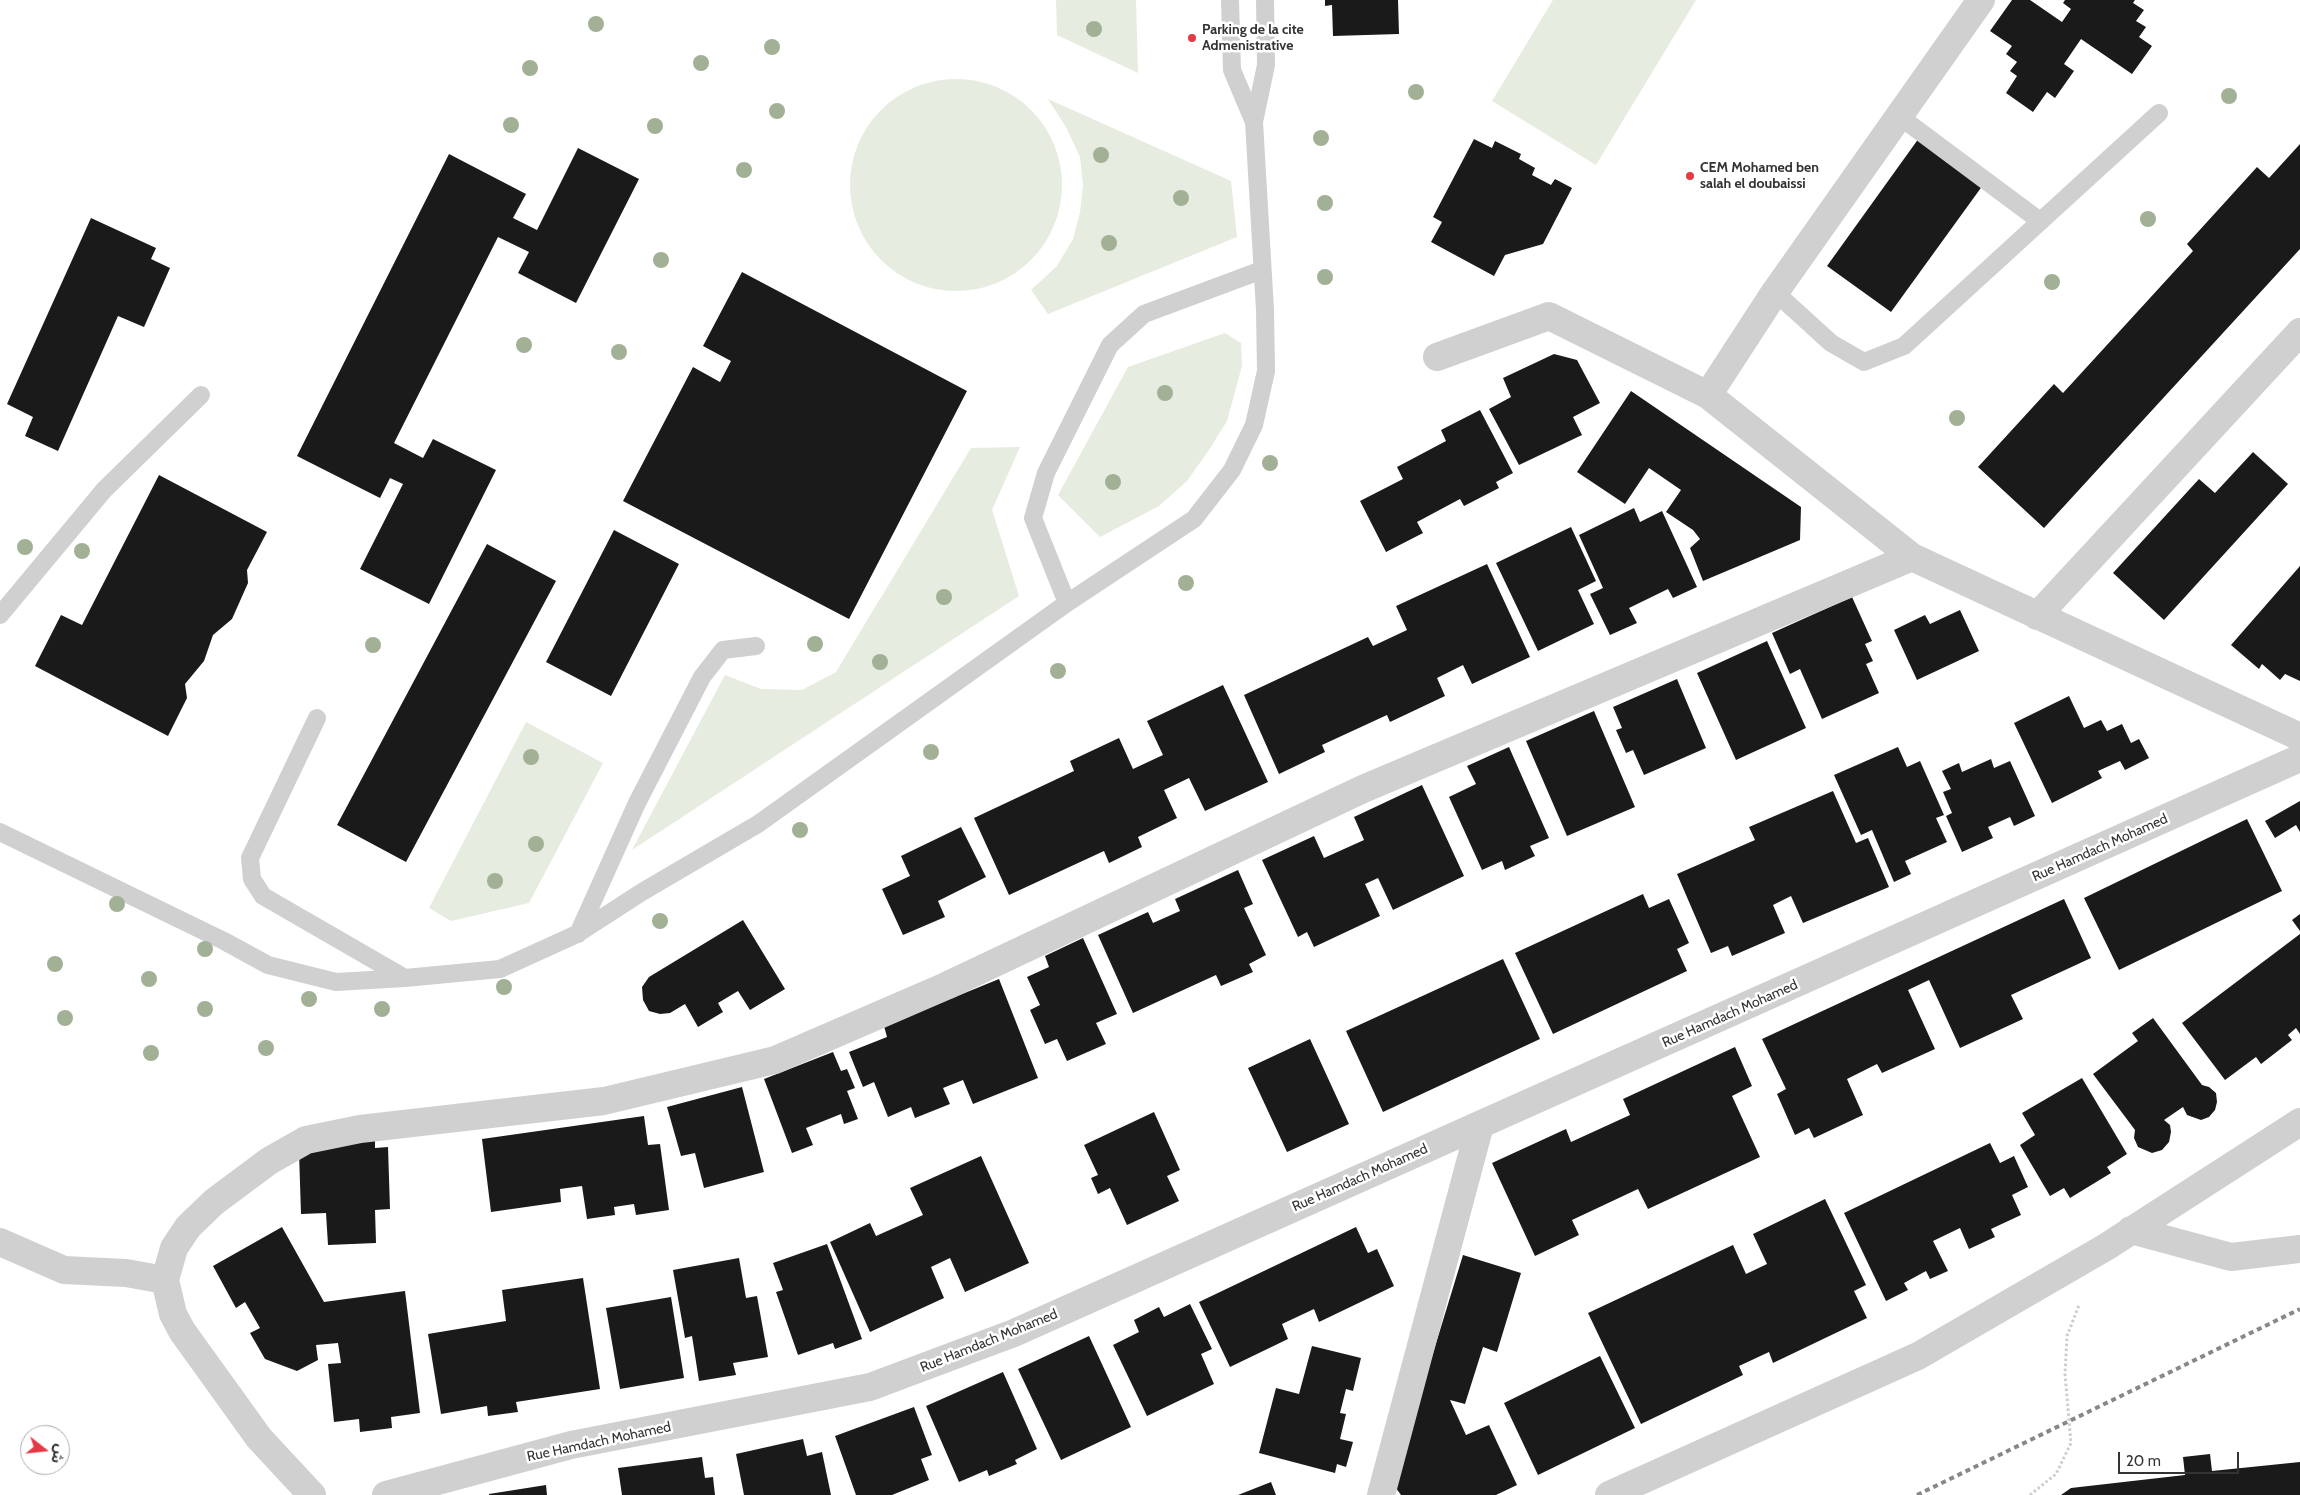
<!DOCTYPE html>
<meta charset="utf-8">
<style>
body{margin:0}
#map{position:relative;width:2300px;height:1495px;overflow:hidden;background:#fff;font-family:Cabin,"Noto Sans Arabic",sans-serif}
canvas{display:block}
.north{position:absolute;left:20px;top:1425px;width:50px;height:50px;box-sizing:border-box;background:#fff;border:1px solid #adadad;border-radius:50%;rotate:106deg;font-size:14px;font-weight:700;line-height:20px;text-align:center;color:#333}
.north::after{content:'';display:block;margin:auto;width:18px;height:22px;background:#e63946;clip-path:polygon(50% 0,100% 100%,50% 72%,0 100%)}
.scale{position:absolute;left:2118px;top:1452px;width:121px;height:22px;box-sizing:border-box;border:2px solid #333;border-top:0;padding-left:6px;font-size:15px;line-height:18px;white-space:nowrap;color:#333;-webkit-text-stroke:4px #fff;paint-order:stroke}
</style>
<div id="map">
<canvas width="2300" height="1495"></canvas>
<div class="north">ش</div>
<div class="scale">20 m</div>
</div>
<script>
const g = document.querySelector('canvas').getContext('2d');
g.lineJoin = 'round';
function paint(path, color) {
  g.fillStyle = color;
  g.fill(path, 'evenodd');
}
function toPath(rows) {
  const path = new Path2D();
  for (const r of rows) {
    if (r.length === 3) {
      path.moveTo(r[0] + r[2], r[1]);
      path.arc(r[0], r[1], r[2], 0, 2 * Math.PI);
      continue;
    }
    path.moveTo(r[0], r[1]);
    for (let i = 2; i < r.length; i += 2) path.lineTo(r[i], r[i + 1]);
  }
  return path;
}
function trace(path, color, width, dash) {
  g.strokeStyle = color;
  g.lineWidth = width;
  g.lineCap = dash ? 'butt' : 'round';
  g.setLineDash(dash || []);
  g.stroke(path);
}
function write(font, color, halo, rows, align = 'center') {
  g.font = font + ' Cabin,sans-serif';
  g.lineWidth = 5;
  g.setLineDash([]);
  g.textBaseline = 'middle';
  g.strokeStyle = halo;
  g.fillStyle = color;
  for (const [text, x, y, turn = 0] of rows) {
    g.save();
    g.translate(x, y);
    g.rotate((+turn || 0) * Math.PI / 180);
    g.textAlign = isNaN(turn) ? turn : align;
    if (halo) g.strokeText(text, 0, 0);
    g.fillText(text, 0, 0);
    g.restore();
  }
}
paint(toPath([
 [1056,0,1136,0,1138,73,1057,35],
 [1553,0,1696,0,1596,165,1492,101],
 [956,185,106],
 [1048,99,1231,181,1237,237,1048,314,1031,290,1057,266,1073,239,1080,212,1083,185,1080,157,1066,127],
 [1225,333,1241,343,1242,366,1227,421,1209,450,1187,481,1159,506,1100,537,1058,495,1128,367],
 [1020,447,992,510,1019,596,632,850,725,675,761,689,802,690,836,672,971,448],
 [526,722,603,763,529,903,451,921,429,908]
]), '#e6ecdf');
paint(toPath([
 [1325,0,1398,0,1399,34,1333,36,1332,5,1325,6],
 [2012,0,2030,0,2062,22,2071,9,2063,3,2065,0,2135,0,2133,3,2144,10,2136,21,2146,27,2139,37,2152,46,2132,74,2081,39,2064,64,2074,71,2055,98,2047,92,2033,112,2006,93,2017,76,2010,71,2017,62,2006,54,2012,46,1990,31],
 [1919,138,1983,185,1891,312,1827,266],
 [1474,139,1492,148,1495,141,1521,154,1519,159,1535,168,1532,175,1551,185,1555,179,1572,188,1543,244,1505,255,1494,276,1431,242,1442,222,1433,217],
 [2300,144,2300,249,2044,528,1978,467,2054,384,2063,393,2193,251,2187,244,2257,167,2269,178],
 [578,148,639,179,576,303,518,273,529,252,498,237,394,443,423,458,433,439,496,470,429,604,360,569,403,484,390,478,380,498,297,456,449,154,526,194,513,218,537,230],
 [91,218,156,248,151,259,170,268,144,327,118,316,58,451,25,436,33,417,7,404],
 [742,272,967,391,849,619,623,501,693,367,720,382,731,361,703,346],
 [1554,354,1577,360,1600,403,1573,417,1582,435,1519,465,1489,409,1511,397,1503,378],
 [1631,391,1801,507,1800,540,1703,581,1690,548,1700,539,1693,530,1666,512,1681,490,1649,468,1625,504,1577,472],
 [1480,410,1513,473,1496,482,1499,488,1464,506,1460,499,1417,522,1423,533,1386,552,1360,501,1403,479,1397,467,1446,441,1441,430],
 [2253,452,2288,484,2164,620,2113,573,2199,479,2215,493],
 [159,475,267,532,247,570,248,583,232,619,213,635,204,661,185,684,187,698,168,736,35,666,61,615,82,625],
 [1634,508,1640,522,1662,511,1697,587,1673,598,1668,589,1629,608,1637,623,1610,635,1590,594,1603,588,1579,535],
 [1571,527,1596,581,1578,590,1594,624,1538,651,1496,563],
 [614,530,679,564,611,696,546,662],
 [487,544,556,581,406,862,337,825],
 [1487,564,1530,657,1472,684,1463,665,1437,678,1445,696,1390,722,1387,715,1322,745,1325,752,1279,774,1244,695,1368,637,1373,646,1407,630,1396,606],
 [2300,566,2300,681,2285,674,2280,680,2262,664,2259,669,2231,645],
 [1852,597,1872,641,1865,644,1873,661,1866,664,1879,693,1822,719,1800,669,1790,674,1772,633],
 [1960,610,1979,651,1917,680,1894,630,1925,615,1930,624],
 [1767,641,1806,728,1736,760,1697,673],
 [1677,679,1706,748,1644,775,1633,750,1626,753,1616,730,1622,728,1613,707],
 [1223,685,1268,782,1205,811,1189,778,1164,790,1177,818,1138,837,1142,847,1109,863,1104,851,1009,895,974,818,1074,771,1070,761,1119,738,1133,769,1163,755,1147,721],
 [2069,696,2084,728,2101,720,2107,731,2122,724,2131,743,2139,739,2149,758,2125,770,2120,761,2098,771,2102,778,2052,803,2014,723],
 [1594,711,1635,807,1567,836,1526,741],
 [1509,747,1549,838,1530,846,1535,856,1505,870,1502,861,1482,870,1449,797,1476,784,1467,766],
 [1898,747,1907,767,1920,761,1944,815,1936,818,1947,842,1905,861,1911,874,1894,882,1872,830,1861,835,1834,775],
 [1991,759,1994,768,2010,761,2035,816,2014,826,2010,817,1988,827,1993,838,1962,852,1946,816,1952,813,1943,792,1951,789,1942,771,1959,763,1962,772],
 [1422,785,1464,876,1393,910,1378,878,1365,884,1380,916,1314,947,1307,932,1298,937,1262,860,1314,836,1324,858,1364,840,1354,817],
 [1833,791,1856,843,1868,838,1889,887,1803,923,1791,896,1773,905,1785,933,1732,956,1728,946,1711,953,1677,874,1755,840,1749,827],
 [2300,801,2300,832,2296,825,2275,838,2265,821],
 [2247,819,2282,891,2119,970,2084,898],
 [961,827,986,877,938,901,945,917,903,935,882,889,910,876,901,856],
 [1238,870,1253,904,1244,908,1266,955,1249,964,1253,972,1221,986,1216,975,1133,1013,1098,935,1148,912,1153,923,1180,911,1175,899],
 [1643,894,1649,908,1669,899,1689,943,1677,949,1687,971,1553,1034,1515,953],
 [2064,899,2091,958,2011,995,2023,1019,1960,1048,1929,980,1908,990,1935,1049,1882,1073,1877,1064,1847,1079,1863,1115,1814,1138,1809,1128,1795,1135,1777,1094,1786,1089,1762,1039],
 [2300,914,2300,931,2292,920],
 [743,920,785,989,750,1010,738,991,718,1003,723,1012,698,1027,685,1004,670,1013,660,1014,649,1011,643,1000,642,987,649,977],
 [2300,934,2300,1034,2296,1028,2288,1035,2292,1040,2261,1064,2256,1057,2225,1080,2182,1023],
 [1083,938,1117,1014,1096,1023,1106,1044,1067,1061,1057,1039,1045,1044,1030,1010,1040,1005,1027,977,1049,967,1045,956],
 [1503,959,1540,1039,1383,1112,1346,1031],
 [999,979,1038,1078,973,1104,963,1080,943,1088,950,1104,915,1118,911,1107,888,1117,874,1082,863,1087,849,1052,887,1037,884,1026],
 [2153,1018,2202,1085,2209,1087,2216,1093,2217,1102,2215,1110,2209,1117,2201,1120,2187,1115,2183,1107,2164,1120,2170,1125,2171,1132,2169,1142,2162,1150,2152,1153,2138,1147,2134,1138,2135,1130,2093,1074,2138,1041,2132,1033],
 [1310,1039,1349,1124,1287,1152,1248,1068],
 [1735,1047,1752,1086,1732,1096,1760,1157,1648,1209,1638,1189,1572,1220,1579,1235,1535,1256,1492,1163,1566,1129,1571,1142,1630,1115,1623,1099],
 [833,1052,841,1071,847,1069,855,1088,847,1091,858,1119,844,1124,841,1114,806,1128,813,1145,792,1153,764,1079],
 [2082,1078,2127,1154,2107,1167,2111,1173,2070,1198,2064,1188,2050,1196,2020,1145,2035,1135,2022,1113],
 [742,1087,764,1172,704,1188,695,1153,681,1156,667,1107],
 [1154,1112,1180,1170,1167,1176,1179,1201,1127,1225,1110,1188,1098,1194,1091,1178,1098,1175,1084,1145],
 [644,1116,648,1145,660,1144,669,1210,636,1215,634,1204,614,1207,615,1215,587,1219,582,1186,560,1189,561,1202,491,1212,482,1139],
 [375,1140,375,1148,388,1147,390,1209,375,1210,376,1243,328,1245,326,1213,301,1214,299,1152],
 [1990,1143,2000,1163,2014,1156,2028,1187,2012,1195,2021,1215,1991,1229,1995,1237,1969,1249,1960,1228,1933,1241,1948,1271,1930,1279,1926,1271,1904,1283,1908,1290,1886,1301,1844,1213],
 [981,1156,1029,1263,965,1292,950,1258,931,1267,944,1298,870,1332,830,1242,870,1223,876,1236,923,1215,910,1188],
 [1825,1199,1866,1285,1854,1291,1867,1318,1773,1363,1769,1352,1739,1366,1743,1375,1641,1424,1588,1313,1733,1245,1746,1274,1767,1264,1753,1234],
 [282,1227,324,1302,405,1291,420,1413,391,1417,392,1428,360,1432,359,1419,334,1422,328,1364,341,1363,338,1343,316,1345,318,1360,297,1371,265,1359,250,1333,260,1328,245,1302,236,1308,213,1266],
 [1356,1227,1368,1253,1377,1249,1394,1286,1319,1322,1314,1309,1282,1324,1288,1339,1230,1367,1199,1302],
 [827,1244,862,1339,835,1349,833,1343,798,1355,776,1292,783,1290,773,1263],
 [1463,1255,1521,1273,1497,1352,1483,1347,1465,1404,1450,1400,1466,1435,1489,1425,1517,1485,1496,1495,1401,1495,1393,1484],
 [739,1258,746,1298,757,1296,768,1357,733,1363,736,1375,699,1381,692,1336,685,1338,673,1270],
 [583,1278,600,1389,516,1402,518,1412,488,1416,487,1406,441,1414,428,1334,506,1321,502,1290],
 [671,1297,684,1378,620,1389,606,1308],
 [1190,1304,1212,1349,1201,1354,1214,1384,1147,1416,1113,1345,1139,1332,1134,1320,1159,1307,1164,1317],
 [1089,1336,1131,1427,1061,1460,1018,1369],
 [1312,1346,1361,1358,1353,1391,1346,1389,1340,1413,1346,1414,1340,1439,1353,1442,1346,1467,1337,1464,1335,1473,1259,1453,1276,1388,1299,1394],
 [1600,1356,1635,1428,1538,1475,1504,1403],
 [1003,1372,1037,1449,1015,1460,1017,1464,989,1476,987,1470,959,1482,926,1406],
 [914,1407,932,1455,921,1459,929,1480,892,1495,856,1495,835,1436],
 [803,1439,807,1456,822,1452,831,1495,744,1495,736,1454],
 [2210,1454,2212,1471,2300,1462,2300,1495,2061,1495,2071,1488,2185,1475,2183,1457],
 [702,1457,705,1478,713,1477,715,1495,622,1495,618,1468],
 [1271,1482,1276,1495,1238,1495],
 [546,1485,547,1495,489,1495,489,1494]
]), '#1a1a1a');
trace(toPath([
 [2030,1495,2056,1474,2071,1443,2065,1374,2067,1336,2079,1305]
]), '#cdcdcd', 3, [2.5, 2.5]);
trace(toPath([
 [1230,0,1232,70,1254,122],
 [1899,116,2040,221],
 [1775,292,1831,343,1864,362,1904,346,2159,113],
 [1067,603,1033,518,1046,473,1110,345,1144,314,1262,270],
 [0,615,104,490,201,395],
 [317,718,250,858,252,879,263,896,405,978],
 [0,832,224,941,268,965,336,982,405,978,500,969,577,934,642,892,758,824,1067,603,1194,519,1232,470,1254,425,1266,371,1265,310,1254,122,1266,65,1265,0],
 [578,934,637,803,702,677,723,650,756,646]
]), '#d0d0d0', 18);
trace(toPath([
 [1437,357,1549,316,1708,395,1912,557],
 [1708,395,1775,292,1981,0],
 [2037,616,2300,332],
 [2131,1230,2231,1257,2300,1249],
 [0,1242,64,1270,126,1273,165,1280],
 [312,1495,259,1438,182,1331,173,1314,165,1280,174,1248,188,1227,214,1202,269,1161,306,1140,360,1129,604,1101,775,1060,946,986,1363,789,1912,557,2300,737],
 [386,1495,571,1445,870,1387,1014,1333,2300,758],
 [1381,1495,1480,1125],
 [1609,1495,1918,1356,2106,1247,2300,1122]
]), '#d0d0d0', 28);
trace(toPath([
 [1917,1495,2300,1309]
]), '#888', 4, [5, 4]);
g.fillStyle = '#a2b095';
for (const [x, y] of [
 [596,24],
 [1094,29],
 [772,47],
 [701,63],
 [530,68],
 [1416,92],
 [2229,96],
 [777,111],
 [511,125],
 [655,126],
 [1321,138],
 [1101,155],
 [744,170],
 [1181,198],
 [1325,203],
 [2148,219],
 [1109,243],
 [661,260],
 [1325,277],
 [2052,282],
 [524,345],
 [619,352],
 [1165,393],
 [1957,418],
 [1270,463],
 [1113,482],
 [25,547],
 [82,551],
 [1186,583],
 [944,597],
 [815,644],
 [373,645],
 [880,662],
 [1058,671],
 [931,752],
 [531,757],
 [800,830],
 [536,844],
 [495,881],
 [117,904],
 [660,921],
 [205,949],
 [55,964],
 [149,979],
 [504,987],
 [309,999],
 [205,1009],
 [382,1009],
 [65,1018],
 [266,1048],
 [151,1053]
]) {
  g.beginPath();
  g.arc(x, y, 8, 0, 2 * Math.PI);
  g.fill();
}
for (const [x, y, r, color] of [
 [1192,38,5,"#e63946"],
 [1690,176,5,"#e63946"]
]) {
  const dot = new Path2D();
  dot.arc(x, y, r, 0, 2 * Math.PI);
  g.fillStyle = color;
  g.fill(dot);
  trace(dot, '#fff', 2);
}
write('bold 14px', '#333', '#fff', [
 ["Parking de la cite",1202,30],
 ["Admenistrative",1202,46],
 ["CEM Mohamed ben",1700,168],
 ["salah el doubaissi",1700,184]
], 'left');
write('14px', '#333', '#fff', [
 ["Rue Hamdach Mohamed",2100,848,-24],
 ["Rue Hamdach Mohamed",1730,1014,-24],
 ["Rue Hamdach Mohamed",1360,1178,-24],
 ["Rue Hamdach Mohamed",989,1341,-22],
 ["Rue Hamdach Mohamed",599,1442,-12]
]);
</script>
